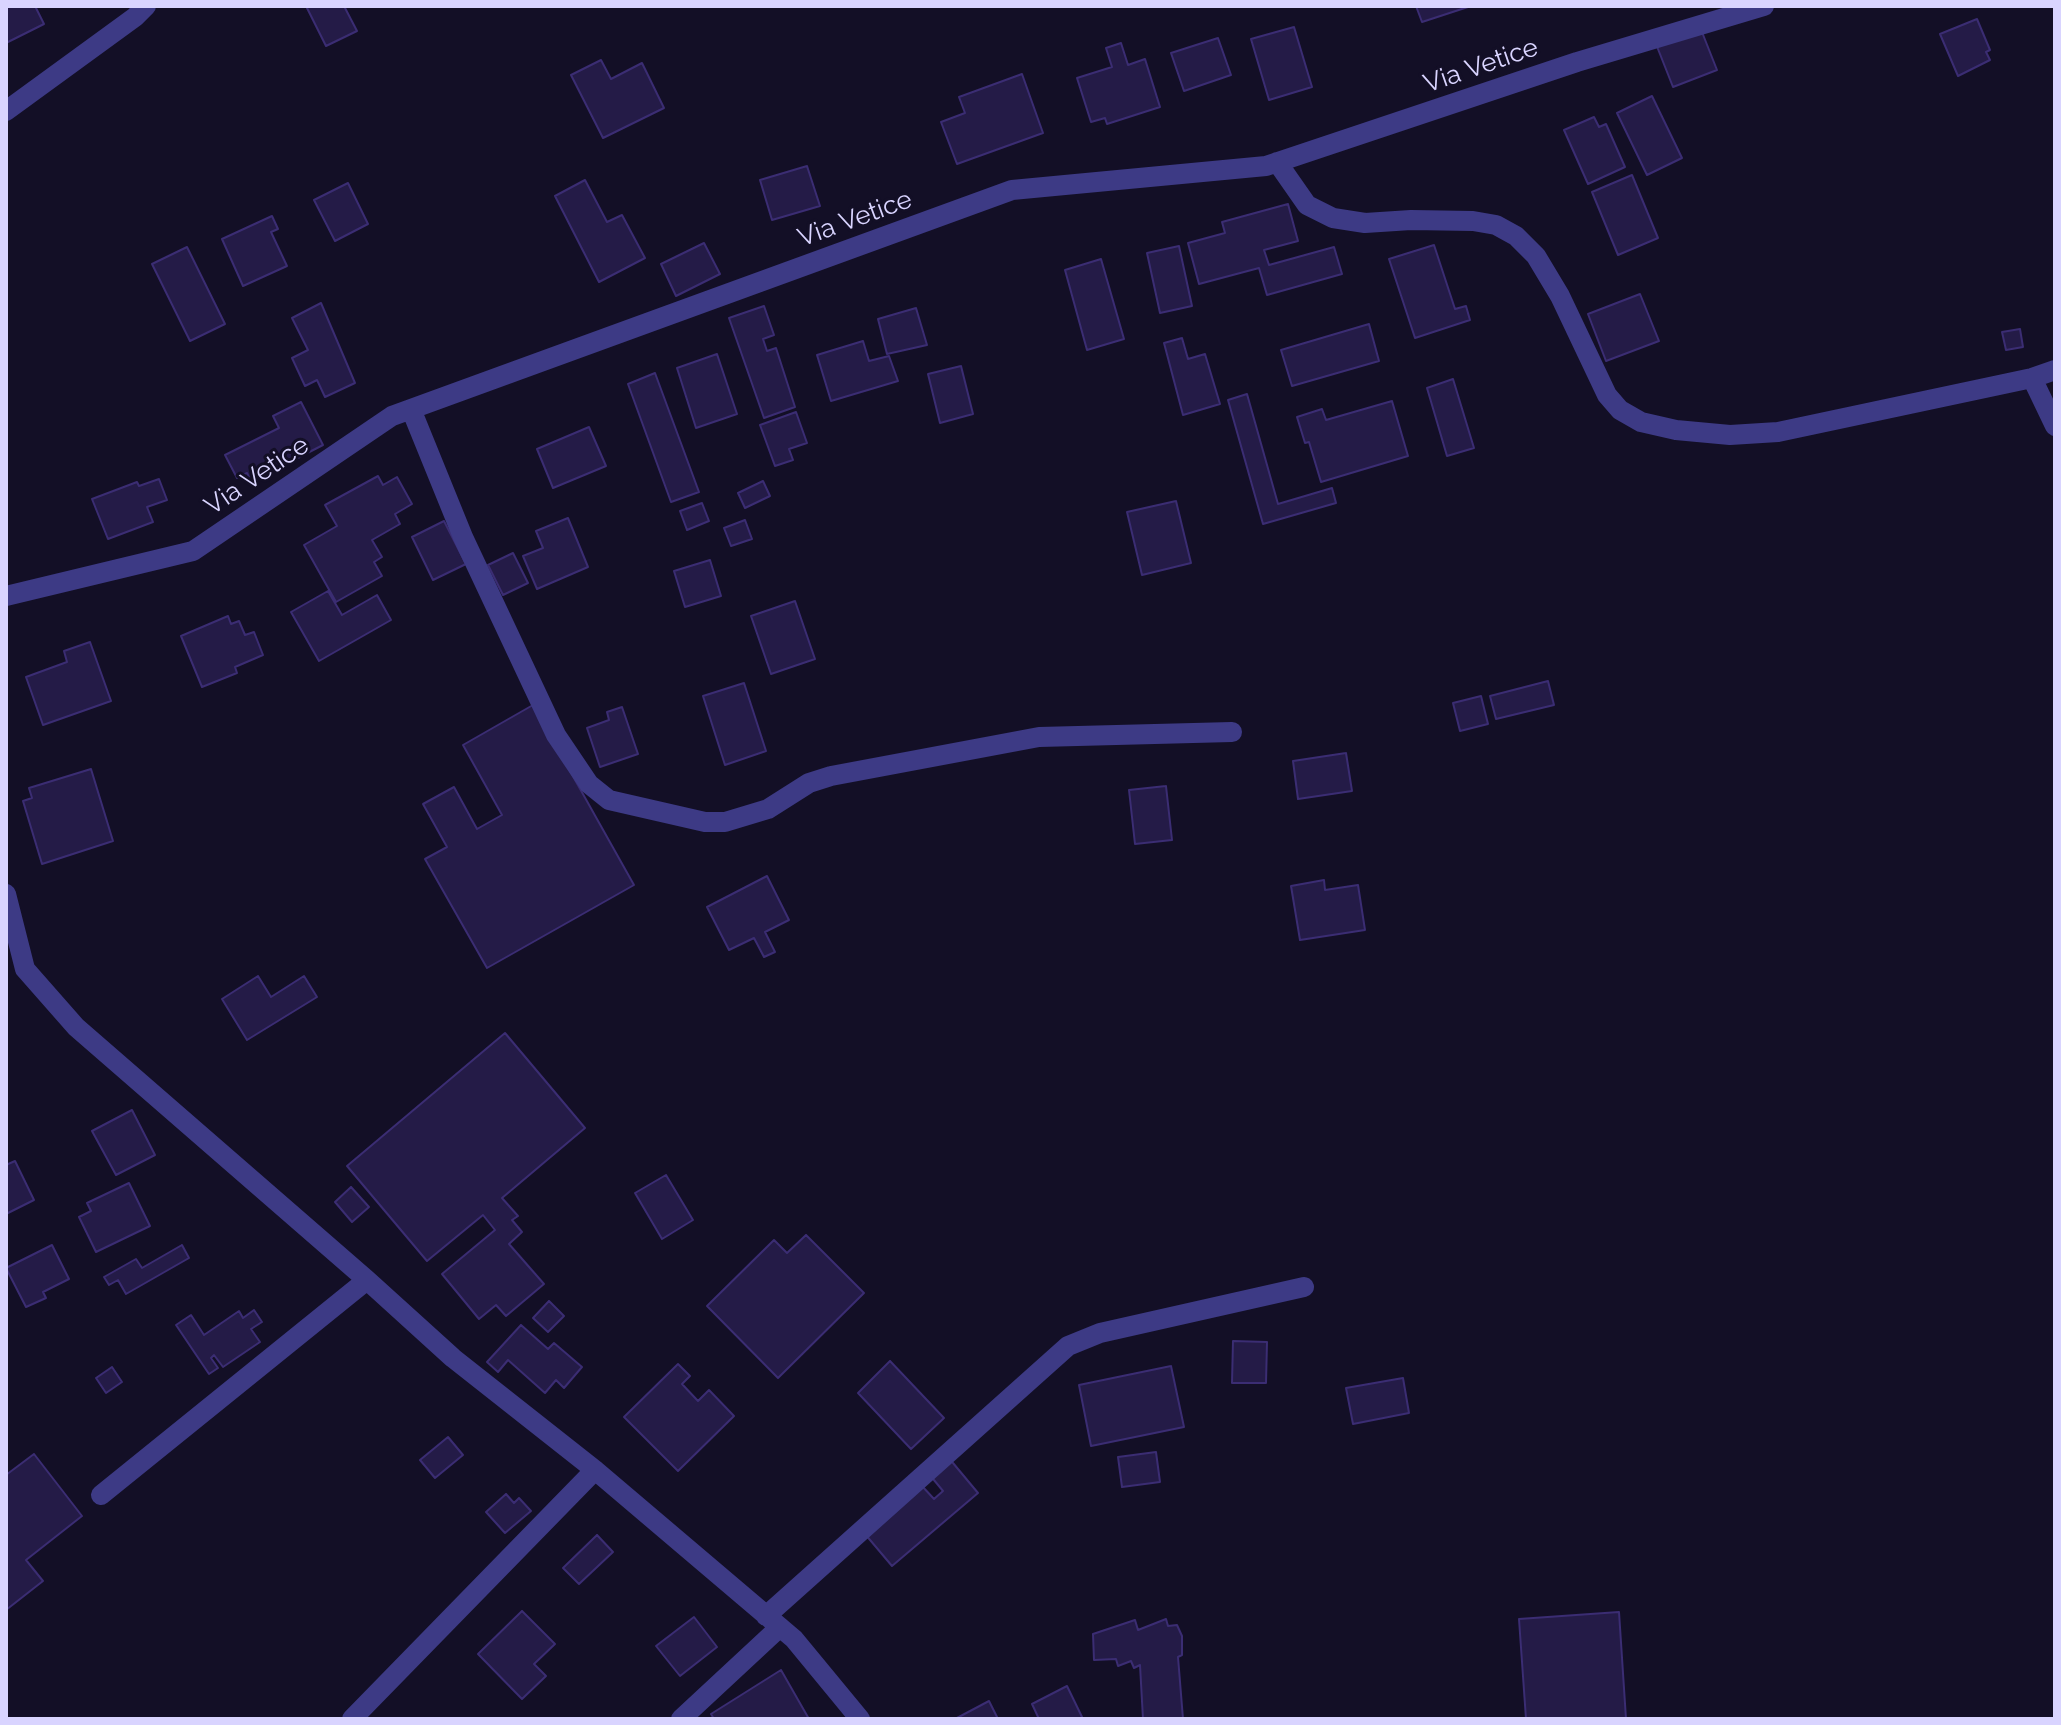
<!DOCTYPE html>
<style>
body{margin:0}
#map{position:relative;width:2061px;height:1725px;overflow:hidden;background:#130f26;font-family:Raleway,sans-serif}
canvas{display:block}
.frame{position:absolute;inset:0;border:8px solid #d9d4ff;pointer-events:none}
</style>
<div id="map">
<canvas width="2061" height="1725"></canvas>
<div class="frame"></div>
</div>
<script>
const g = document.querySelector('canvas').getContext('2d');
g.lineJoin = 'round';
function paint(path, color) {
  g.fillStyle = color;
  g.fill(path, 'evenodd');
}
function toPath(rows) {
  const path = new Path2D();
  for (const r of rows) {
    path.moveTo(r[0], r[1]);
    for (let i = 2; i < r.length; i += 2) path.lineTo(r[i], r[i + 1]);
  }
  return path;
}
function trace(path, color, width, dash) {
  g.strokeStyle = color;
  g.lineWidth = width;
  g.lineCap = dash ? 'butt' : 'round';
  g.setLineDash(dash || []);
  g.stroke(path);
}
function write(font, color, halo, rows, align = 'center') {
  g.font = font + ' Raleway,sans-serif';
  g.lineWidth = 6;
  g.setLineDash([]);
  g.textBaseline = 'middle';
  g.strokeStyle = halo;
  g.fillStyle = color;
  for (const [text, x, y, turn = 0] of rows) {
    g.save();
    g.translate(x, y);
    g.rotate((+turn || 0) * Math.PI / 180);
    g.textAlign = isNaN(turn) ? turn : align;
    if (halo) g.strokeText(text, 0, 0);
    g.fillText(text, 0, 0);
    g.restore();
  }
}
const building = toPath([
 [6,6,35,6,44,24,6,43,6,6],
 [306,6,344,6,357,31,326,46,306,6],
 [1416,6,1471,6,1422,22,1416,6],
 [1977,19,1990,50,1986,52,1990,60,1958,76,1940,34,1977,19],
 [1294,27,1312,87,1269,100,1251,39,1294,27],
 [1700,27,1717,70,1673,87,1656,44,1700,27],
 [1218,38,1231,75,1184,91,1171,53,1218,38],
 [1121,43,1128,65,1145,59,1160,107,1107,124,1105,118,1091,122,1077,78,1112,67,1106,48,1121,43],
 [601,60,611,79,642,63,664,108,603,138,571,75,601,60],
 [1022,74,1043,133,957,164,941,122,965,113,959,97,1022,74],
 [1652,96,1682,158,1647,175,1617,113,1652,96],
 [1594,117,1599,127,1606,124,1625,167,1588,184,1564,130,1594,117],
 [807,166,820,206,772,220,760,180,807,166],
 [1632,175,1658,238,1618,255,1592,192,1632,175],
 [585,180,607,222,622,215,645,258,599,282,555,196,585,180],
 [348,183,368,224,335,241,314,200,348,183],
 [1288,204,1298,241,1264,250,1269,265,1334,247,1342,274,1267,295,1259,268,1199,284,1188,243,1225,233,1222,222,1288,204],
 [272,216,278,229,271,232,287,266,243,286,222,239,272,216],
 [704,243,720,274,676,296,661,264,704,243],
 [1434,245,1455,309,1466,306,1470,320,1415,338,1389,259,1434,245],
 [1179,246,1192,306,1160,313,1147,253,1179,246],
 [187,247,225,324,190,341,152,264,187,247],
 [1101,259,1124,339,1087,350,1065,270,1101,259],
 [1640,294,1659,341,1606,361,1588,314,1640,294],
 [321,303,355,383,325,397,317,380,305,386,292,358,308,350,292,318,321,303],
 [764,306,774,335,763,339,767,351,776,348,795,407,764,418,729,318,764,306],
 [916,308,927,345,887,354,878,319,916,308],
 [1369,324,1379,361,1292,386,1281,350,1369,324],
 [2020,329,2023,347,2006,350,2002,332,2020,329],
 [1182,338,1188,359,1205,354,1220,404,1183,415,1164,343,1182,338],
 [863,341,869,361,889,356,898,381,831,401,817,355,863,341],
 [717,354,737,414,696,428,677,368,717,354],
 [961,366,973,414,940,423,928,374,961,366],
 [655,373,699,492,671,502,628,384,655,373],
 [1453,379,1474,448,1447,456,1427,388,1453,379],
 [1247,394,1278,504,1332,488,1336,503,1263,524,1228,400,1247,394],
 [1392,401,1408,456,1321,482,1309,442,1305,443,1297,417,1322,409,1326,420,1392,401],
 [301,402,323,445,251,482,247,473,237,478,225,455,279,428,273,416,301,402],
 [796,412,807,443,789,449,793,460,775,466,760,425,796,412],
 [589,427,606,466,553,488,537,449,589,427],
 [378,476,383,485,397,477,412,504,395,514,400,524,372,540,382,557,374,562,382,576,336,602,304,545,337,526,325,505,378,476],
 [159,479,167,500,147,507,153,522,108,539,92,499,137,482,139,486,159,479],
 [763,481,770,496,745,508,738,493,763,481],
 [1176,501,1191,563,1142,575,1127,512,1176,501],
 [702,503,709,521,687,530,680,511,702,503],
 [568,518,588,567,537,589,523,556,543,548,536,531,568,518],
 [745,520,752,539,731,546,724,528,745,520],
 [444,521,466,564,433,580,412,537,444,521],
 [513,553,528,583,503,595,488,565,513,553],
 [710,560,721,596,685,607,674,571,710,560],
 [328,591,342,615,377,595,391,620,319,661,291,612,328,591],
 [795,601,815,659,771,674,751,616,795,601],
 [228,616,231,624,239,621,245,635,254,632,263,655,235,667,237,673,202,687,181,636,228,616],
 [90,642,111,701,43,725,26,677,67,662,64,651,90,642],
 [1548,681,1554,705,1496,719,1490,696,1548,681],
 [744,683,766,751,725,765,703,696,744,683],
 [1481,696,1488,724,1460,731,1453,703,1481,696],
 [533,705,634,885,487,968,425,859,447,847,423,804,454,787,477,829,502,815,463,745,533,705],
 [622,707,638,754,600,767,587,728,609,720,607,712,622,707],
 [1346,753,1352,791,1298,799,1293,761,1346,753],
 [91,769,113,841,42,864,23,801,32,798,29,788,91,769],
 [1166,786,1172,840,1135,844,1129,790,1166,786],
 [767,876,789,920,765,932,775,952,764,957,754,938,729,950,707,907,767,876],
 [1324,880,1325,890,1358,885,1365,930,1300,940,1291,886,1324,880],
 [258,976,271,997,304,976,317,997,247,1040,222,999,258,976],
 [505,1033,585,1128,502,1198,518,1216,512,1220,522,1232,509,1244,544,1284,506,1316,496,1305,479,1319,442,1274,495,1230,483,1215,427,1261,347,1166,505,1033],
 [132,1110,155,1155,116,1175,92,1131,132,1110],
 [15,1161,34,1200,6,1214,6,1165,15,1161],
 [666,1175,693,1220,662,1239,635,1193,666,1175],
 [129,1183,150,1226,96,1252,79,1217,91,1211,87,1203,129,1183],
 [351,1187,369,1207,352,1222,335,1202,351,1187],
 [806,1235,864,1293,778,1378,707,1306,774,1240,787,1253,806,1235],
 [52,1245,69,1279,43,1292,46,1298,26,1307,6,1268,52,1245],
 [182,1245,189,1258,126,1294,118,1280,109,1285,104,1277,136,1259,142,1268,182,1245],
 [549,1301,564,1316,548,1332,533,1318,549,1301],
 [254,1310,262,1322,251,1329,260,1342,223,1367,214,1355,211,1358,218,1368,209,1374,176,1325,191,1315,204,1335,239,1311,243,1318,254,1310],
 [521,1325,548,1349,554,1343,582,1367,564,1388,556,1380,545,1393,508,1360,498,1372,487,1362,521,1325],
 [1233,1341,1267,1342,1266,1383,1232,1383,1233,1341],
 [890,1361,944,1418,911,1449,858,1393,890,1361],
 [678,1364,690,1376,682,1384,698,1401,709,1390,734,1416,678,1471,624,1417,678,1364],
 [1171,1366,1184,1427,1091,1446,1079,1385,1171,1366],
 [112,1367,122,1382,106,1393,96,1378,112,1367],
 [1403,1378,1409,1413,1353,1424,1346,1388,1403,1378],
 [448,1437,463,1455,435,1478,420,1460,448,1437],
 [1156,1452,1160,1482,1122,1487,1118,1457,1156,1452],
 [34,1454,82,1516,26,1560,43,1581,6,1610,6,1475,34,1454],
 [948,1457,978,1493,892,1566,865,1534,922,1486,934,1499,943,1491,929,1474,948,1457],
 [506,1494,514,1503,519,1498,531,1511,505,1533,486,1512,506,1494],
 [597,1535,613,1552,579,1584,563,1568,597,1535],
 [522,1611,555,1644,534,1664,546,1676,522,1699,478,1654,522,1611],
 [1619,1612,1626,1719,1526,1719,1519,1619,1619,1612],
 [694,1617,717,1647,680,1676,656,1646,694,1617],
 [1166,1619,1168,1626,1177,1625,1182,1636,1182,1655,1178,1657,1183,1719,1143,1719,1140,1665,1134,1668,1131,1661,1118,1666,1116,1659,1094,1660,1093,1634,1135,1620,1138,1630,1166,1619],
 [781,1670,809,1719,714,1719,711,1714,781,1670],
 [1067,1686,1083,1719,1039,1719,1032,1704,1067,1686],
 [989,1701,998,1719,955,1719,989,1701]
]);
paint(building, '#241b47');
trace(building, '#3b2d73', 2);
trace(toPath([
 [6,111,135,17,146,6],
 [1277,162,1307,205,1333,218,1365,223,1411,220,1473,221,1496,225,1516,236,1536,256,1560,296,1607,395,1620,410,1641,422,1676,430,1730,435,1778,432,2032,378,2055,370],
 [2032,378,2055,426],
 [411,409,463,537,556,735,589,784,609,800,705,822,725,822,768,809,809,783,831,776,1039,737,1232,732],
 [6,596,193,551,392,416,1012,190,1266,166,1577,62,1764,6],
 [6,894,25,969,76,1027,367,1280,453,1358,595,1470,794,1639,860,1719],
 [101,1495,367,1280],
 [766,1616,1068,1346,1100,1333,1304,1287],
 [352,1719,595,1470],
 [681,1719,780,1627]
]), '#3d3a85', 20);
write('26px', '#d9d4ff', '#130f26', [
 ["Via Vetice",1481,66,-19],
 ["Via Vetice",855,219,-20],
 ["Via Vetice",257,476,-34]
]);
</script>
